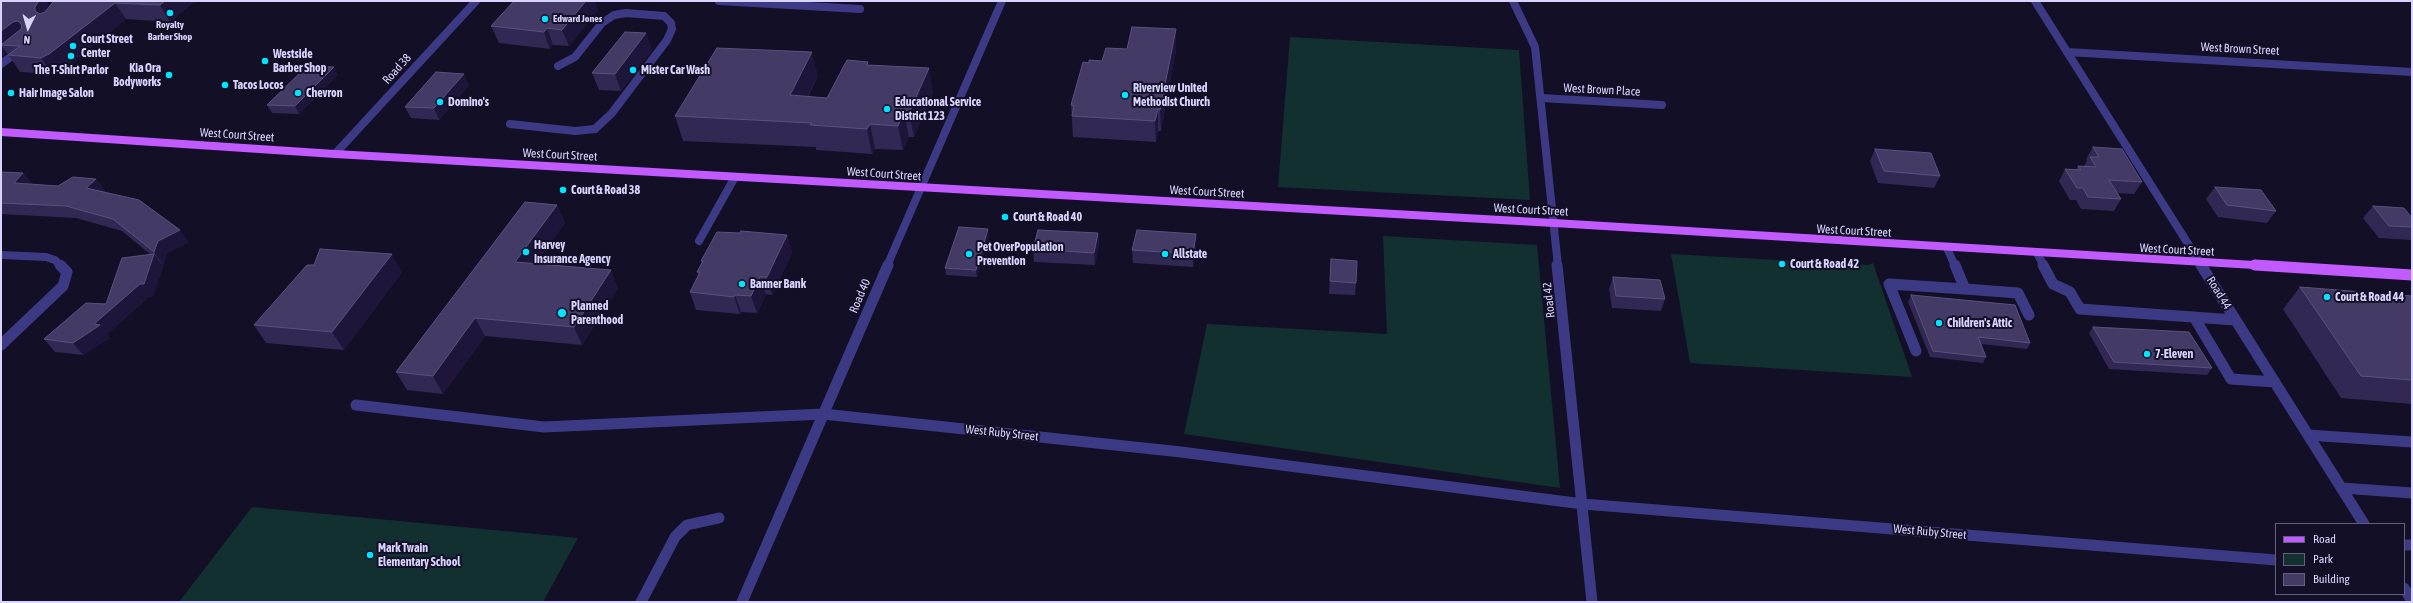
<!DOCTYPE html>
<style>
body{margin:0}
#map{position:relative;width:2413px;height:603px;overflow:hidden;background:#130f26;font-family:"Asap Condensed",sans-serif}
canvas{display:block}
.frame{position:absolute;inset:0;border:2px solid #d9d4ff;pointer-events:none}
.legend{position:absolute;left:2275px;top:523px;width:130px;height:72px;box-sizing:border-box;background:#130f26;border:1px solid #625e7d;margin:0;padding:5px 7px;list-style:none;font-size:12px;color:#d9d4ff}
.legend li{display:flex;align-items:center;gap:8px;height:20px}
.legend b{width:20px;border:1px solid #625e7d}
.north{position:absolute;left:8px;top:8px;width:40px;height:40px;-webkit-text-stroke:3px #130f26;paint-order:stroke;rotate:185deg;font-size:11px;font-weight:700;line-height:16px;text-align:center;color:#d9d4ff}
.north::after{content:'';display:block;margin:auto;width:14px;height:18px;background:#d9d4ff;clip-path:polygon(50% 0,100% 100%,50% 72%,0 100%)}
</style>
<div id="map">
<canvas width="2413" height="603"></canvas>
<div class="frame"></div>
<ul class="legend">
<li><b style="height:5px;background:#c25bff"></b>Road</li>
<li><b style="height:11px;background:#12302f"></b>Park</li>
<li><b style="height:11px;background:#433a66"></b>Building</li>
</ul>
<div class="north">N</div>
</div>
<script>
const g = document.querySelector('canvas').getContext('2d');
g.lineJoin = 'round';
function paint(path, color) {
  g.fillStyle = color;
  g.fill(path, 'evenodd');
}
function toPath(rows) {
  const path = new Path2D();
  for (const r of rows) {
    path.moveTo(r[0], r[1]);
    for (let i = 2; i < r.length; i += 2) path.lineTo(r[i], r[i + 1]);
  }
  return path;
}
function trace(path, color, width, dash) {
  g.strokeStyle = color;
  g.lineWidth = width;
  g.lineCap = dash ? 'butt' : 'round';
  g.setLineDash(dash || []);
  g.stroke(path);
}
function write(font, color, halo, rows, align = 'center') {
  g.font = font + ' "Asap Condensed",sans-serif';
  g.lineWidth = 4;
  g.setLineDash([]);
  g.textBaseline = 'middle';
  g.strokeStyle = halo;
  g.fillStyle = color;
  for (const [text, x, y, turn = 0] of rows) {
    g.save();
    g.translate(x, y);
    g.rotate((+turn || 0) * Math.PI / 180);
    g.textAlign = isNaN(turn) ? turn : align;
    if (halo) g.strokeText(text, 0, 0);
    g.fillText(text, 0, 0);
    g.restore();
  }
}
paint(toPath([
 [1290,37,1519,50,1530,200,1278,187],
 [1383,236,1537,245,1560,488,1184,434,1207,324,1387,334],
 [1671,254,1869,265,1873,263,1912,377,1690,363],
 [252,507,578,538,543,602,179,602]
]), '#12302f');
trace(toPath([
 [719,1,860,9],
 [1513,1,1535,47,1558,266],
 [2035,1,2202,266],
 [2067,52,2412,72],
 [1,64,20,50],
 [1542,98,1662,105],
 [510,124,575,131,595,129,612,113,667,40,672,29,671,23,664,16,626,13,614,15,602,23,575,57,558,66],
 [335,154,476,1],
 [699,241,735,177],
 [1947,248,1955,266],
 [2037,253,2044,266],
 [1,255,46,257,55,260,61,266],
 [887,266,1002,1]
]), '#3d3a85', 8);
trace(toPath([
 [1557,265,1592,602],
 [1955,265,1965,289,2018,293,2029,315],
 [2043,265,2053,284,2070,292,2080,309,2235,320],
 [2201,265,2364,524],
 [2194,317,2231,379,2275,382],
 [1,345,63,286,67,272,60,265],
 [1916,351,1889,284,1965,289],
 [356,405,544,427,823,414,1181,452,1583,504,2276,560],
 [2308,435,2412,442],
 [2342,488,2412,493],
 [2404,545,2412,545],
 [2404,588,2412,601],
 [641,602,675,537,687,525,719,518],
 [742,602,888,265]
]), '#3d3a85', 11);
trace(toPath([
 [1,132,335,154,1554,223,2271,266]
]), '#c25bff', 8);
trace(toPath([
 [2255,265,2412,275]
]), '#c25bff', 11);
paint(toPath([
 [1,1,46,1,49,6,54,1,195,1,170,22,126,19,61,71,53,74,20,72,7,53,1,57],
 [598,10,569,46,553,45,550,49,499,43,491,26],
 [646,33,652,50,621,91,599,90,592,73],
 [1127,49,1176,50,1161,131,1158,131,1156,142,1073,137,1071,105,1102,61],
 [869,65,933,92,914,137,909,137,903,150,875,149,872,154,816,150,816,147,683,141,675,116,818,76,808,97,827,98],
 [338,75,299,114,272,113,267,105],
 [469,85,439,120,411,118,405,107],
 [2093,147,2142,182,2134,194,2117,193,2121,199,2114,211,2081,209,2076,200,2070,200,2059,181,2065,169,2076,170,2078,166,2084,166,2087,161,2086,159],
 [1875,149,1940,176,1934,188,1878,183,1870,161],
 [1,172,23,173,32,184,58,186,96,179,105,191,104,192,189,242,167,253,163,265,158,261,163,267,153,296,149,297,107,334,110,338,83,355,55,352,44,339,106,304,151,255,122,231,76,218,1,214],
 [2215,187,2276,211,2267,223,2218,217,2206,199],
 [557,205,565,223,535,264,618,288,582,345,485,336,443,394,407,390,396,372],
 [2373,206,2412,218,2412,238,2411,240,2379,238,2363,218],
 [740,233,787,235,792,253,772,295,766,294,757,313,741,312,740,314,696,310,690,292,699,276,697,272,702,263,701,261],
 [1098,233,1099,245,1095,265,1034,262,1033,249],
 [1196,234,1196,246,1193,267,1133,263,1132,250],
 [989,236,977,277,946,275,945,268],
 [1331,259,1356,283,1355,295,1329,294],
 [402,272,344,350,266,343,254,325],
 [1613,277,1665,299,1661,311,1612,308,1609,289],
 [2300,287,2412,296,2412,404,2341,398,2283,309],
 [1911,295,2030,343,2027,349,1981,344,1986,357,1983,363,1930,357,1908,302],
 [2093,327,2212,368,2207,375,2109,369,2089,333]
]), '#312854');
paint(toPath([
 [39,1,46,1,54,13,46,24,35,11,35,7],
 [165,1,195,1,170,22,160,5],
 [586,1,595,1,598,10,569,46,562,30],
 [115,3,126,19,61,71,53,74,41,58],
 [18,21,30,38,1,45,1,31,13,22],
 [547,28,553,45,550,49,544,32],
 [1176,29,1176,50,1161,131,1160,110],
 [646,33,652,50,621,91,615,74],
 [1,45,7,53,1,57],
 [812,52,818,76,796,119,790,95],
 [334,67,338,75,299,114,295,106],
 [929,68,933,92,914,137,909,113],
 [464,74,469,85,439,120,434,108],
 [1158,109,1158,131,1156,142,1155,121],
 [904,112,909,137,903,150,898,126],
 [870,124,875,149,872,154,867,129],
 [23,173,32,185,14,183],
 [96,179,105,191,95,200,86,188],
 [557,205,565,223,524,280,515,262],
 [988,229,989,236,977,277,976,270],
 [180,230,189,242,167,253,163,265,154,252,158,241],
 [1098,233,1099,245,1095,265,1094,253],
 [1196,234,1196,246,1193,267,1193,254],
 [787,235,792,253,772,295,767,277],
 [154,254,163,267,153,296,149,297,107,334,110,338,83,355,73,343,94,324],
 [392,254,402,272,344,350,332,332],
 [611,270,618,288,582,345,574,327],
 [760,277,766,294,757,313,751,296],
 [735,295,741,312,740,314,734,297],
 [475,318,485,336,443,394,433,376]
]), '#1d163a');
const building = toPath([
 [1,1,39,1,35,7,35,11,40,14,45,12,54,1,165,1,160,5,115,3,49,54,41,58,8,55,20,46,1,45,21,29,22,25,18,21,13,22,1,31,1,1],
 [514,1,586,1,562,30,547,28,544,32,491,26,514,1],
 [1132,27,1176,29,1160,110,1158,109,1155,121,1072,116,1074,106,1071,105,1083,62,1089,63,1089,60,1102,61,1106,48,1127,49,1132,27],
 [625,32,646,33,615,74,592,73,625,32],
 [717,48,812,52,790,95,827,98,847,60,868,62,867,65,929,68,909,113,904,112,898,126,870,124,867,129,810,125,812,123,675,116,717,48],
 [307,66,334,67,295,106,267,105,307,66],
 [436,72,464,74,434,108,405,107,436,72],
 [2093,147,2122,149,2142,182,2109,180,2121,199,2088,197,2083,188,2077,188,2065,169,2081,170,2078,166,2096,167,2090,157,2099,157,2093,147],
 [1875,149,1931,153,1940,176,1884,171,1875,149],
 [1,172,23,173,14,183,58,186,73,177,96,179,86,188,139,200,180,230,158,241,154,252,113,219,66,206,1,203,1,172],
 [2215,187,2261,190,2276,211,2227,205,2215,187],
 [525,202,557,205,515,262,611,270,574,327,475,318,433,376,396,372,525,202],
 [2373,206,2404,208,2412,218,2412,227,2389,226,2373,206],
 [959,227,988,229,976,270,945,268,959,227],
 [1038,230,1098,233,1094,253,1033,249,1038,230],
 [1137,230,1196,234,1193,254,1132,250,1137,230],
 [741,231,787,235,767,277,760,277,751,296,735,295,734,297,690,292,700,272,697,272,703,261,701,261,717,232,740,233,741,231],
 [320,249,392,254,332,332,254,325,307,265,314,265,320,249],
 [154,254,144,284,140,284,94,324,100,325,73,343,44,339,86,303,106,304,122,258,154,254],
 [1331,259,1357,261,1356,283,1330,281,1331,259],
 [1613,277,1660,280,1665,299,1616,296,1613,277],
 [2300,287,2412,296,2412,380,2361,376,2300,287],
 [1911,295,2015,305,2030,343,1978,337,1986,357,1933,351,1911,295],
 [2093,327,2189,332,2212,368,2114,362,2093,327]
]);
paint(building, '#433a66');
trace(building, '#5a527e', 1);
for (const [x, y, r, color] of [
 [170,13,4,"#00e5ff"],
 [545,19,4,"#00e5ff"],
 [73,46,4,"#00e5ff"],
 [71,56,4,"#00e5ff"],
 [265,61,4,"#00e5ff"],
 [633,70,4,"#00e5ff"],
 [169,75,4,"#00e5ff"],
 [225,85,4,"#00e5ff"],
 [11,93,4,"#00e5ff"],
 [298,93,4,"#00e5ff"],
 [1125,95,4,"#00e5ff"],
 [440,102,4,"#00e5ff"],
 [887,109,4,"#00e5ff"],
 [563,190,4,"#00e5ff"],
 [1005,217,4,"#00e5ff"],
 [526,252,4,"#00e5ff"],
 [969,254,4,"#00e5ff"],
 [1165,254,4,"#00e5ff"],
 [1782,264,4,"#00e5ff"],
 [742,284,4,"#00e5ff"],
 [2327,297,4,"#00e5ff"],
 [562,313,5,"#00e5ff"],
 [1939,323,4,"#00e5ff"],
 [2147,354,4,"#00e5ff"],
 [370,555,4,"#00e5ff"]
]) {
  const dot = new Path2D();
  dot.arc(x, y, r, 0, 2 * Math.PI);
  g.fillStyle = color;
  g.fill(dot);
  trace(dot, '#130f26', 1.5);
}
write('bold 10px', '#d9d4ff', '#130f26', [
 ["Edward Jones",553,19],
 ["Royalty",170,25,"center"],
 ["Barber Shop",170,37,"center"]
], 'left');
write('bold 12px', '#d9d4ff', '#130f26', [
 ["Court Street",81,39],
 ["Center",81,53],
 ["Westside",273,54],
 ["Barber Shop",273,68],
 ["Kia Ora",161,68,"right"],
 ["Bodyworks",161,82,"right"],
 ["The T-Shirt Parlor",71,70,"center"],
 ["Mister Car Wash",641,70],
 ["Tacos Locos",233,85],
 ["Riverview United",1133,88],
 ["Methodist Church",1133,102],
 ["Hair Image Salon",19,93],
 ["Chevron",306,93],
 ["Domino's",448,102],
 ["Educational Service",895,102],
 ["District 123",895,116],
 ["Court & Road 38",571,190],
 ["Court & Road 40",1013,217],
 ["Harvey",534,245],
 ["Insurance Agency",534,259],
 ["Pet OverPopulation",977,247],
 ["Prevention",977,261],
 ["Allstate",1173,254],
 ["Court & Road 42",1790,264],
 ["Banner Bank",750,284],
 ["Court & Road 44",2335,297],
 ["Planned",571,306],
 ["Parenthood",571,320],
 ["Children's Attic",1947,323],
 ["7-Eleven",2155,354],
 ["Mark Twain",378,548],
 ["Elementary School",378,562]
], 'left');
write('12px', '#d9d4ff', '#130f26', [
 ["West Brown Street",2240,49,3],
 ["Road 38",397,69,-48],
 ["West Brown Place",1602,90,3],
 ["West Court Street",237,135,4],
 ["West Court Street",560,155,3],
 ["West Court Street",884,174,4],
 ["West Court Street",1207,192,3],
 ["West Court Street",1531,210,3],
 ["West Court Street",1854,231,3],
 ["West Court Street",2177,250,3],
 ["Road 44",2219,293,58],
 ["Road 40",860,296,-67],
 ["Road 42",1549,300,-96],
 ["West Ruby Street",1002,433,6],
 ["West Ruby Street",1930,532,5]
]);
</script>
